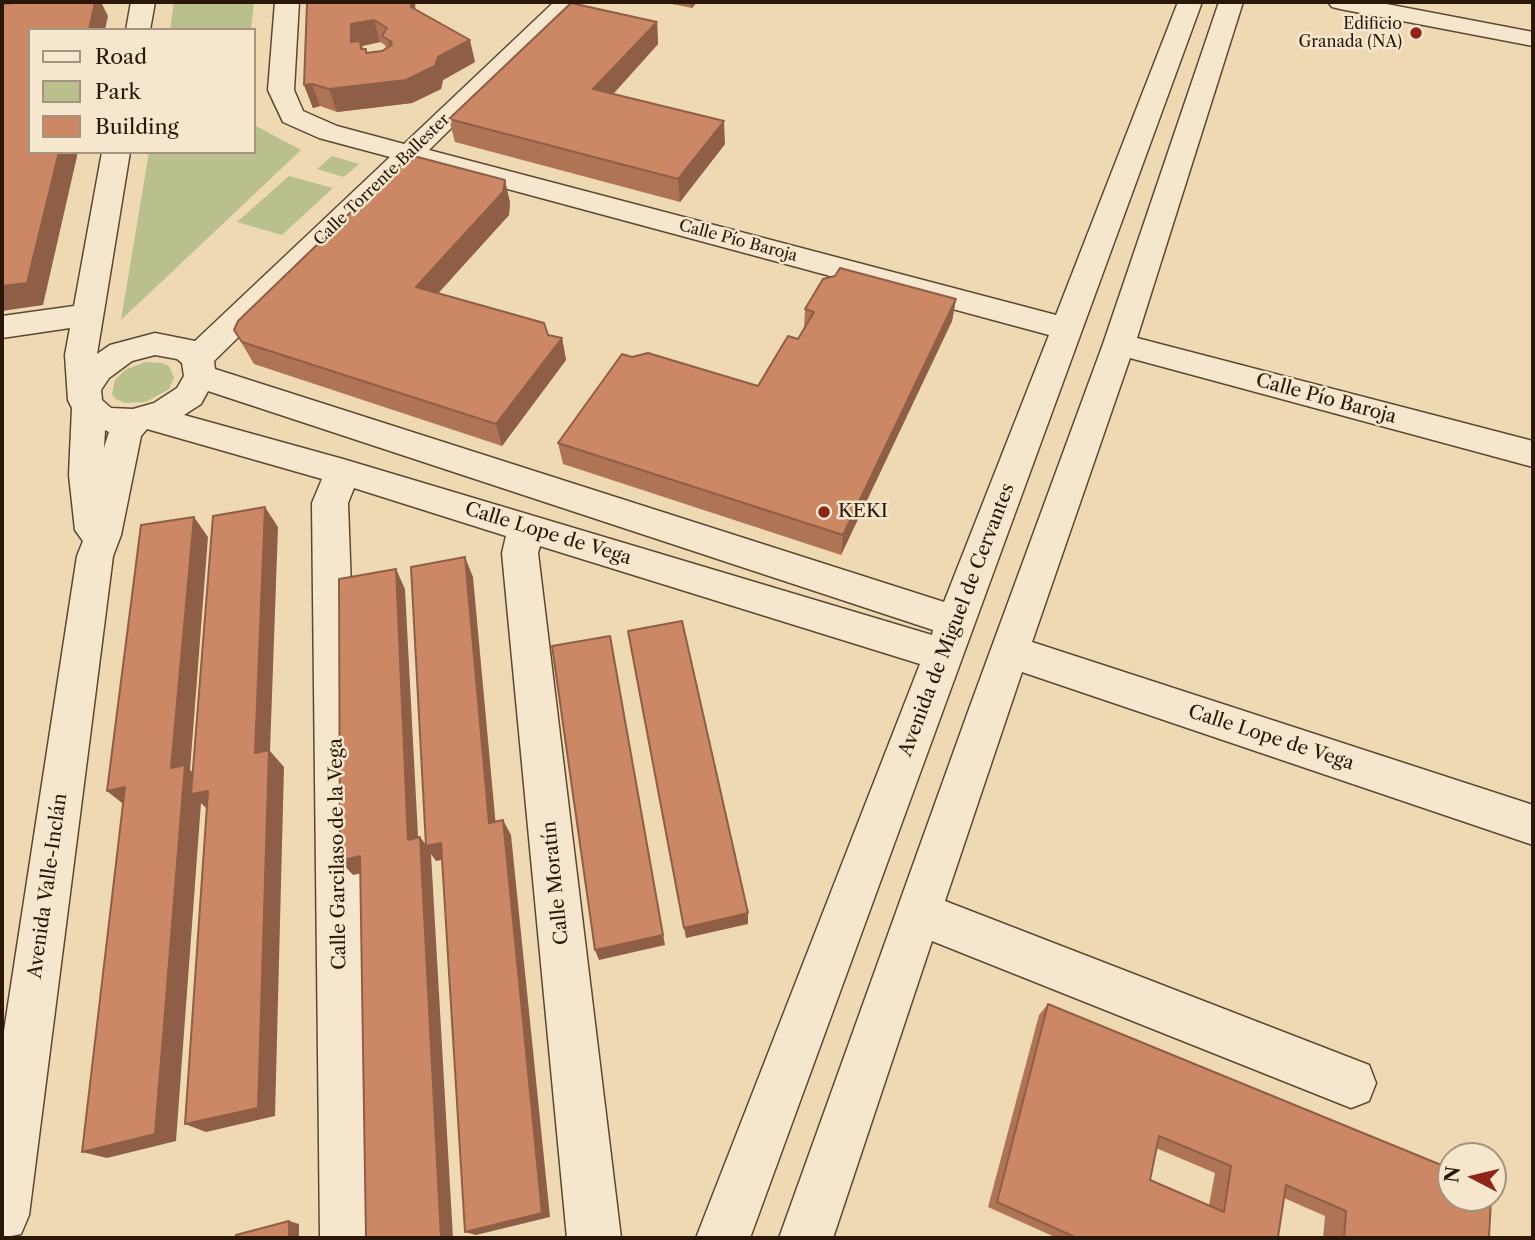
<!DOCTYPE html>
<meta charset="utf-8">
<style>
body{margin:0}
#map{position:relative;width:1535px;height:1240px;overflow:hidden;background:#efd9b2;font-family:"Libre Caslon Text",serif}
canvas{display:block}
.frame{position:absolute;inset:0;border:4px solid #2b1708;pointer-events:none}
.legend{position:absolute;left:28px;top:28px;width:228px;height:126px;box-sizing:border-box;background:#f5e6cd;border:2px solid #a4937e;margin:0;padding:9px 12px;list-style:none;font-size:21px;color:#2b1708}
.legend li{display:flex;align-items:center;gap:14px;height:35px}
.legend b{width:35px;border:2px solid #a4937e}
.north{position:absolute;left:1437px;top:1142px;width:70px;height:70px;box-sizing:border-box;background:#f5e6cd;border:2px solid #a4937e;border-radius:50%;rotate:277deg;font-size:19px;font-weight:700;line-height:28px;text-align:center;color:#2b1708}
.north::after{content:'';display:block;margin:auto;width:24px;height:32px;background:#8f2418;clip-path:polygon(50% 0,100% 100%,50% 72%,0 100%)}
</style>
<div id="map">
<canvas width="1535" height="1240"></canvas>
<div class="frame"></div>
<ul class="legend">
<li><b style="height:9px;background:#f5e6cd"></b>Road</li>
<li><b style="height:19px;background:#b9bf8d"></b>Park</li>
<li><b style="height:19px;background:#cc8764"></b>Building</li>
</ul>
<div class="north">N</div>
</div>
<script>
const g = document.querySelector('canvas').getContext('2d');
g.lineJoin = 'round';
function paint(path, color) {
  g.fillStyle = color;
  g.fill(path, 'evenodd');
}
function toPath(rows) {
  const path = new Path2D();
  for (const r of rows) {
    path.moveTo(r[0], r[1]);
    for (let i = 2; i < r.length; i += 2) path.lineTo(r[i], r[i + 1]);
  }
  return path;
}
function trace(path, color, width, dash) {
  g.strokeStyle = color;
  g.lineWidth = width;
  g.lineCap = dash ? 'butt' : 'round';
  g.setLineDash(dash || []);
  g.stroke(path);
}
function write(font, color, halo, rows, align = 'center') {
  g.font = font + ' "Libre Caslon Text",serif';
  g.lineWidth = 5;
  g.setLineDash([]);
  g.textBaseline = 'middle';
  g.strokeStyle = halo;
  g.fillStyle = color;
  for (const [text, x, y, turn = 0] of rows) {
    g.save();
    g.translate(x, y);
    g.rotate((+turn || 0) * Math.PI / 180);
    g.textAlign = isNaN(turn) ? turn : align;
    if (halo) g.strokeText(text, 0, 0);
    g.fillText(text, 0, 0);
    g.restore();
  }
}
paint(toPath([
 [174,2,254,2,251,30,170,30],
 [254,125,301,150,121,320,149,152,254,152],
 [332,156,359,164,344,177,317,169],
 [289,176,333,188,282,235,237,222],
 [145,362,162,363,169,366,174,378,169,389,146,402,125,403,116,399,112,394,115,380,125,370]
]), '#b9bf8d');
const minor = toPath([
 [131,2,155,2,150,30,126,30,131,2],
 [275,2,299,2,294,90,303,111,337,126,404,144,554,2,579,2,429,150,1056,315,1178,2,1202,2,750,1238,696,1238,920,664,540,546,538,553,621,1238,567,1238,502,553,506,536,354,488,348,503,374,1238,320,1238,312,503,322,479,147,429,141,436,121,535,113,556,29,1215,21,1234,2,1238,2,1044,77,556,83,541,75,530,69,475,72,408,68,400,65,355,70,328,2,338,2,316,74,306,102,152,130,152,97,354,110,345,155,333,195,341,390,157,319,138,283,122,268,90,275,2],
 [415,164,1049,335,944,602,215,369,214,361,415,164],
 [155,355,177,359,182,363,184,376,177,388,154,403,133,409,111,408,102,400,101,390,109,378,132,361,155,355],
 [208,391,933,630,932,635,343,459,184,415,201,404,208,391],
 [105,430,109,432,104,448,105,430],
 [1219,2,1243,2,1137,338,1533,441,1533,467,1130,358,1032,642,1533,805,1533,845,1022,672,945,901,1369,1065,1376,1083,1369,1101,1351,1108,932,941,833,1238,779,1238,969,709,1103,344,1219,2],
 [1328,2,1376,2,1533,32,1533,46,1340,9,1332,7,1328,2]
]);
trace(minor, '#5c4832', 3);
paint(minor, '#f5e6cd');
paint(toPath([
 [307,2,416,9,475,62,443,80,441,89,412,103,337,112,320,106,313,108,304,85],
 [380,42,385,45,386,49,382,51,367,53,363,49,362,46],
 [662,2,697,2,692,8],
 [657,22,658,44,613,94,725,144,680,202,455,142,449,119],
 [510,202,509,215,438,293,548,335,562,338,566,360,502,446,254,364,234,330],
 [956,299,952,321,841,555,563,464,558,443,758,386,798,339,804,329,805,309],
 [1048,1004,1489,1238,1323,1238,1325,1216,1284,1198,1278,1237,1281,1238,1057,1238,988,1207,1039,1015],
 [1156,1148,1215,1173,1209,1205,1150,1180]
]), '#af7456');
paint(toPath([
 [95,2,101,2,108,16,105,30,89,30],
 [411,2,415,2,417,29,411,7],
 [691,2,697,2,692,8],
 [374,20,380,42,362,46,367,63,351,42,351,24],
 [657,22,658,44,597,112,593,89],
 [470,40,475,62,443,80,441,89,412,103,337,112,329,89,438,57],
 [312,84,320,106,313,108,304,85],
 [724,121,725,144,680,202,678,179],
 [59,152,78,152,43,305,2,311,2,286],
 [505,180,510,202,509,215,424,309,416,287],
 [956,299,952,321,841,555,843,535],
 [562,338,566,360,502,446,496,424],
 [265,507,278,527,270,751,284,767,275,1116,206,1132,185,1124,255,753],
 [194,517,208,537,190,770,202,782,208,791,208,810,201,803,176,1141,107,1158,82,1152,171,768],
 [465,557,473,577,497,838,489,823],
 [396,569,405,589,419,855,408,840],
 [610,636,665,945,599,960,595,950],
 [125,787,127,807,107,791],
 [503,820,511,835,550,1217,476,1235,465,1232],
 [420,837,427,846,441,843,451,858,436,861,431,854,453,1238,441,1238],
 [360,856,372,871,353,875,340,861],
 [748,913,748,924,686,938,684,928],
 [289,1221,299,1224,299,1238,289,1238]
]), '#8f5e46');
const building = toPath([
 [27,2,95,2,89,30,30,30,30,152,59,152,27,283,2,286,2,4,27,2],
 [307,2,411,2,411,7,470,40,438,57,435,66,406,80,329,89,312,84,304,85,307,2],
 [374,20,387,28,382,36,392,42,389,43,392,45,382,51,366,53,366,49,361,49,360,41,351,42,351,24,374,20],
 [571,3,657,22,593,89,724,121,678,179,449,119,571,3],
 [410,155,505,180,503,192,416,287,544,323,548,335,562,338,496,424,242,342,234,330,238,321,410,155],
 [840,268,956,299,843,535,558,443,622,354,632,357,648,353,758,386,788,336,798,339,814,312,805,309,823,279,835,276,840,268],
 [265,507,255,753,269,750,258,1108,185,1124,208,791,191,794,213,516,265,507],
 [194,517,171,768,185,765,155,1134,82,1152,125,787,107,791,141,525,194,517],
 [465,557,489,823,503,820,542,1213,465,1232,441,843,426,846,411,567,465,557],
 [396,569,408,840,420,837,441,1238,366,1238,360,856,340,861,339,579,396,569],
 [682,621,748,913,684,928,628,631,682,621],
 [610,636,663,935,595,950,552,646,610,636],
 [1048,1004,1451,1169,1451,1198,1491,1198,1489,1238,1344,1238,1346,1211,1286,1185,1278,1237,1281,1238,1077,1238,997,1202,1048,1004],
 [1159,1136,1231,1166,1224,1212,1150,1180,1159,1136],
 [289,1221,289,1238,236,1238,236,1235,289,1221]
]);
paint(building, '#cc8764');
trace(building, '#8f5e46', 2);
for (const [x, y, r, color] of [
 [1416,33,7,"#8f2418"],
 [824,512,7,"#8f2418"]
]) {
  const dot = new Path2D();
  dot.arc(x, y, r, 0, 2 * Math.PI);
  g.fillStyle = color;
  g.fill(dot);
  trace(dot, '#f5e6cd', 2.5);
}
write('16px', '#2b1708', '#f5e6cd', [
 ["Edificio",1402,24],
 ["Granada (NA)",1402,42]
], 'right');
write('16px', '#2b1708', '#f5e6cd', [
 ["Calle Torrente Ballester",382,180,-44],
 ["Calle Pío Baroja",738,241,15]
]);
write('19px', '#2b1708', '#f5e6cd', [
 ["Calle Pío Baroja",1326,399,15],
 ["Calle Lope de Vega",548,534,17],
 ["Avenida de Miguel de Cervantes",957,620,-69],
 ["Calle Lope de Vega",1271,738,18],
 ["Calle Garcilaso de la Vega",338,854,-91],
 ["Calle Moratín",556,883,-96],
 ["Avenida Valle-Inclán",48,886,-82]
]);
write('19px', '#2b1708', '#f5e6cd', [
 ["KEKI",838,512]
], 'left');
</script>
